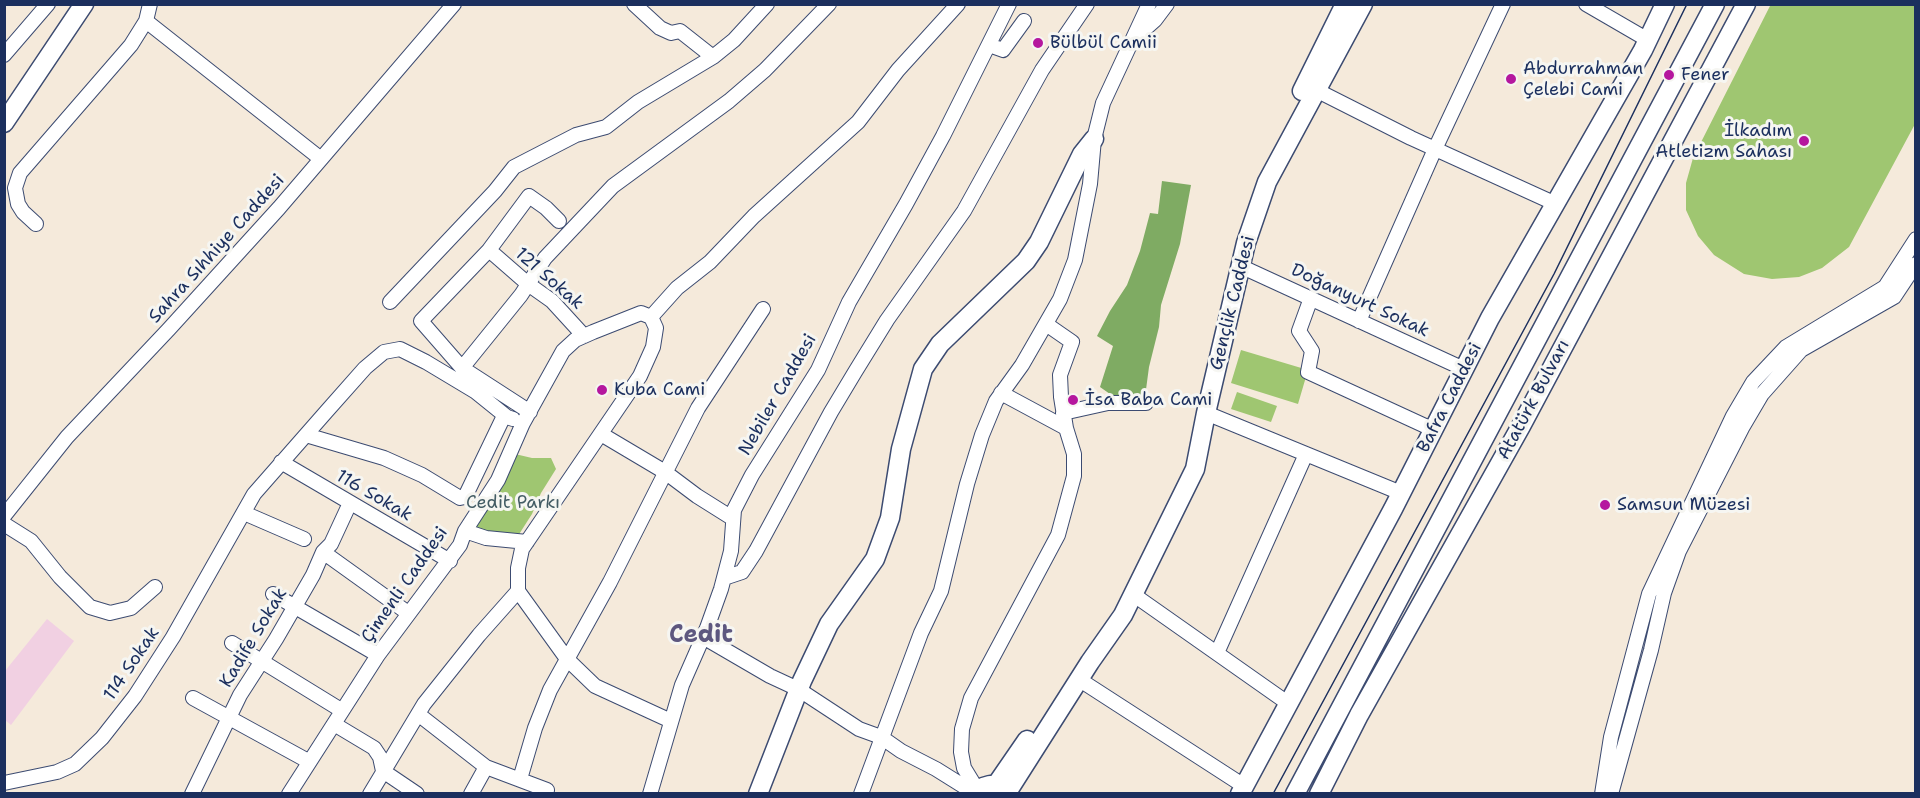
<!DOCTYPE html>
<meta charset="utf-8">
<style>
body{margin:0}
#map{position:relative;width:1920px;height:798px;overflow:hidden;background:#f5eadb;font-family:"Shantell Sans",sans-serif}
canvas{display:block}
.frame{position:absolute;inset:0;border:6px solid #1b2f5e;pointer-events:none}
</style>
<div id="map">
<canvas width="1920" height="798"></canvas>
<div class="frame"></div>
</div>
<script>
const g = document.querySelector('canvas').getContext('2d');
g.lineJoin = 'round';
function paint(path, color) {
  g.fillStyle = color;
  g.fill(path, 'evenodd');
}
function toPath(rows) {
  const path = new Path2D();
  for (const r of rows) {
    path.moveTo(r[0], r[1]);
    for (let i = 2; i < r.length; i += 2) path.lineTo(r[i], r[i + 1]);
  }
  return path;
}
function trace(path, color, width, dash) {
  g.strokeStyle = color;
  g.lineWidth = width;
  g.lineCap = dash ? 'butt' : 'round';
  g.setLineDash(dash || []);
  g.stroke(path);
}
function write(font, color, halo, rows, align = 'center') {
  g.font = font + ' "Shantell Sans",sans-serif';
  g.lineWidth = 6;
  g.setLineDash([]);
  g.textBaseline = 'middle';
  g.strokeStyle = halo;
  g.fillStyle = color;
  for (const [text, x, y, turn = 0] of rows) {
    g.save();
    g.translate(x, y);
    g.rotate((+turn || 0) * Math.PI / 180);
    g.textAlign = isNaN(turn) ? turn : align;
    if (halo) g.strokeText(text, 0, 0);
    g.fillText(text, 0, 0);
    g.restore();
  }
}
paint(toPath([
 [47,619,74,641,11,725,5,720,5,671]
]), '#f1d0e2');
paint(toPath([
 [1771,4,1916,5,1915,124,1849,247,1822,268,1799,277,1772,279,1744,274,1714,255,1698,236,1686,210,1686,183,1693,158],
 [1241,350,1308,370,1298,404,1231,383],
 [1237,392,1277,406,1271,422,1231,409],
 [515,454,532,458,551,458,556,469,541,493,532,514,516,539,473,531]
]), '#9fc671');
paint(toPath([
 [1162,181,1191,185,1180,244,1161,305,1159,327,1149,367,1145,397,1110,398,1110,394,1100,387,1113,346,1097,336,1110,311,1127,285,1140,251,1150,213,1158,214]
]), '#7fab63');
const minor = toPath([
 [150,4,146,21,321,159],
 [634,4,660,28,671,33,680,31,713,57],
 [1586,4,1648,40],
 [1137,36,1155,20,1167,4],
 [989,45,1003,50,1024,21],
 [4,55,48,4],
 [1316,90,1411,138,1556,204],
 [36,224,23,212,18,204,15,188,20,173,131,45,146,21],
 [489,250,528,284,552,301,584,336],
 [1240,266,1464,369],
 [1311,298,1299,331,1312,351,1308,372,1434,430],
 [390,302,495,191,514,167,576,135,606,127,638,102,713,57,734,40,767,4],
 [651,317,656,328,653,347,640,376,522,549,518,568,518,591,567,659,595,686,671,721],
 [651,317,677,288,710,262,754,216,858,122,898,70,958,4],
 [1359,321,1435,149,1503,4],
 [1046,324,1072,342,1060,375,1061,397,1066,428],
 [462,368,521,295,545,258,613,186,729,101,765,70,829,4],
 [530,412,462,368,421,321,489,250,529,196,546,208,559,221],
 [1063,413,1108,403,1146,403],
 [1206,413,1401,493],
 [601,434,665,472,697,496,732,518],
 [306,435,384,458,422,475,460,498,465,497,502,420,507,417,513,419],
 [281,462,450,561],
 [244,513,304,539],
 [4,516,67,437,169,329,279,208,454,4],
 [4,524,31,541,60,577,90,607,110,613,131,608,155,587],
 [465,531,486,538,527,542],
 [323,552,408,613],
 [724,578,742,572,756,551,831,412,855,372,887,320,964,211,1042,70,1087,4],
 [273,594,378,655],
 [1134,595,1289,704],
 [703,637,770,676,798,689,859,729,881,737,901,751,936,769,976,794],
 [232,643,341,710],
 [1217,653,1306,454],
 [1080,680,1244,786],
 [193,698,308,761],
 [418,714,486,767],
 [334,724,374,748,380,757,383,771,417,794],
 [520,779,535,728,550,690,610,582,698,408,763,309],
 [4,783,57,772,75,764,102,738,135,696,173,637,254,494,326,412,365,368,384,352,400,349,426,362,476,392,507,417],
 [978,791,964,768,961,752,962,729,971,698,1058,535,1074,476,1074,454,1066,428,1001,393],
 [192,794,240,695,276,639,313,575,323,552,331,544,350,503],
 [289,794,378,655,460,545,465,531,498,480,523,423,563,351,575,340,593,332,641,313,651,317],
 [370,794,424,704,479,635,518,591],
 [471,794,486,767,547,790,545,794],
 [650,794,682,685,707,628,721,589,731,551,734,510,752,475,818,370,849,302,906,204,943,136,1009,4],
 [861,794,921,633,941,591,967,484,982,435,996,401,1022,365,1060,299,1075,260,1090,184,1094,139,1103,103,1149,4],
 [1602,794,1611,737,1649,594,1733,416,1753,382,1786,347,1885,287,1916,239],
 [1611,794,1651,650,1664,593,1679,551,1742,428,1762,394,1801,350,1894,297,1916,264]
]);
const major = toPath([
 [1302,91,1345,4],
 [4,123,84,4],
 [996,785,1027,740],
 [1008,791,1090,662,1123,615,1195,469,1206,413,1246,243,1267,182,1363,4],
 [758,794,802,681,829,624,875,559,890,518,901,449,923,369,940,344,1026,261,1039,242,1082,154,1094,139],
 [976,794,983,787,990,785,996,785,1007,790],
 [1240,794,1393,509,1490,318,1643,50,1665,4],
 [1295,794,1715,4],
 [1319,794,1359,715,1521,426,1746,4]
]);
trace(minor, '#3c4b71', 16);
trace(major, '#3c4b71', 21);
trace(minor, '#fff', 14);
trace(major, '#fff', 18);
trace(toPath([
 [1273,794,1554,274,1687,4]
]), '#1b2f5e', 1.5);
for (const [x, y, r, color] of [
 [1038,43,6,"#b5179e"],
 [1669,75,6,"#b5179e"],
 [1511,79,6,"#b5179e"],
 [1804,141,6,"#b5179e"],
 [602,390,6,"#b5179e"],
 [1073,400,6,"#b5179e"],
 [1605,505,6,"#b5179e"]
]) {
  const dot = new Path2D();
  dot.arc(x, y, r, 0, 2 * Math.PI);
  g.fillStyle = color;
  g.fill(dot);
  trace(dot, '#f6f6f2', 2);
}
write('18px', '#1b2f5e', '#f6f6f2', [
 ["Bülbül Camii",1050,43],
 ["Abdurrahman",1523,69],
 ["Çelebi Cami",1523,90],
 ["Fener",1681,75],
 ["İlkadım",1792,131,"right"],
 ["Atletizm Sahası",1792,152,"right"],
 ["Kuba Cami",614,390],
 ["İsa Baba Cami",1085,400],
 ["Samsun Müzesi",1617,505]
], 'left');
write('18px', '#1b2f5e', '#f6f6f2', [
 ["Sahra Sıhhiye Caddesi",217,249,-48],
 ["121 Sokak",549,279,41],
 ["Doğanyurt Sokak",1360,301,25],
 ["Gençlik Caddesi",1233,303,-76],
 ["Nebiler Caddesi",778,395,-60],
 ["Bafra Caddesi",1450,398,-63],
 ["Atatürk Bulvarı",1534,400,-62],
 ["116 Sokak",374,496,30],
 ["Çimenli Caddesi",405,585,-55],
 ["Kadife Sokak",254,638,-59],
 ["114 Sokak",132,664,-56]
]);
write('18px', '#435c64', '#f6f6f2', [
 ["Cedit Parkı",513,503]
]);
write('bold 24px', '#5d577f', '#f6f6f2', [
 ["Cedit",701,636]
]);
</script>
